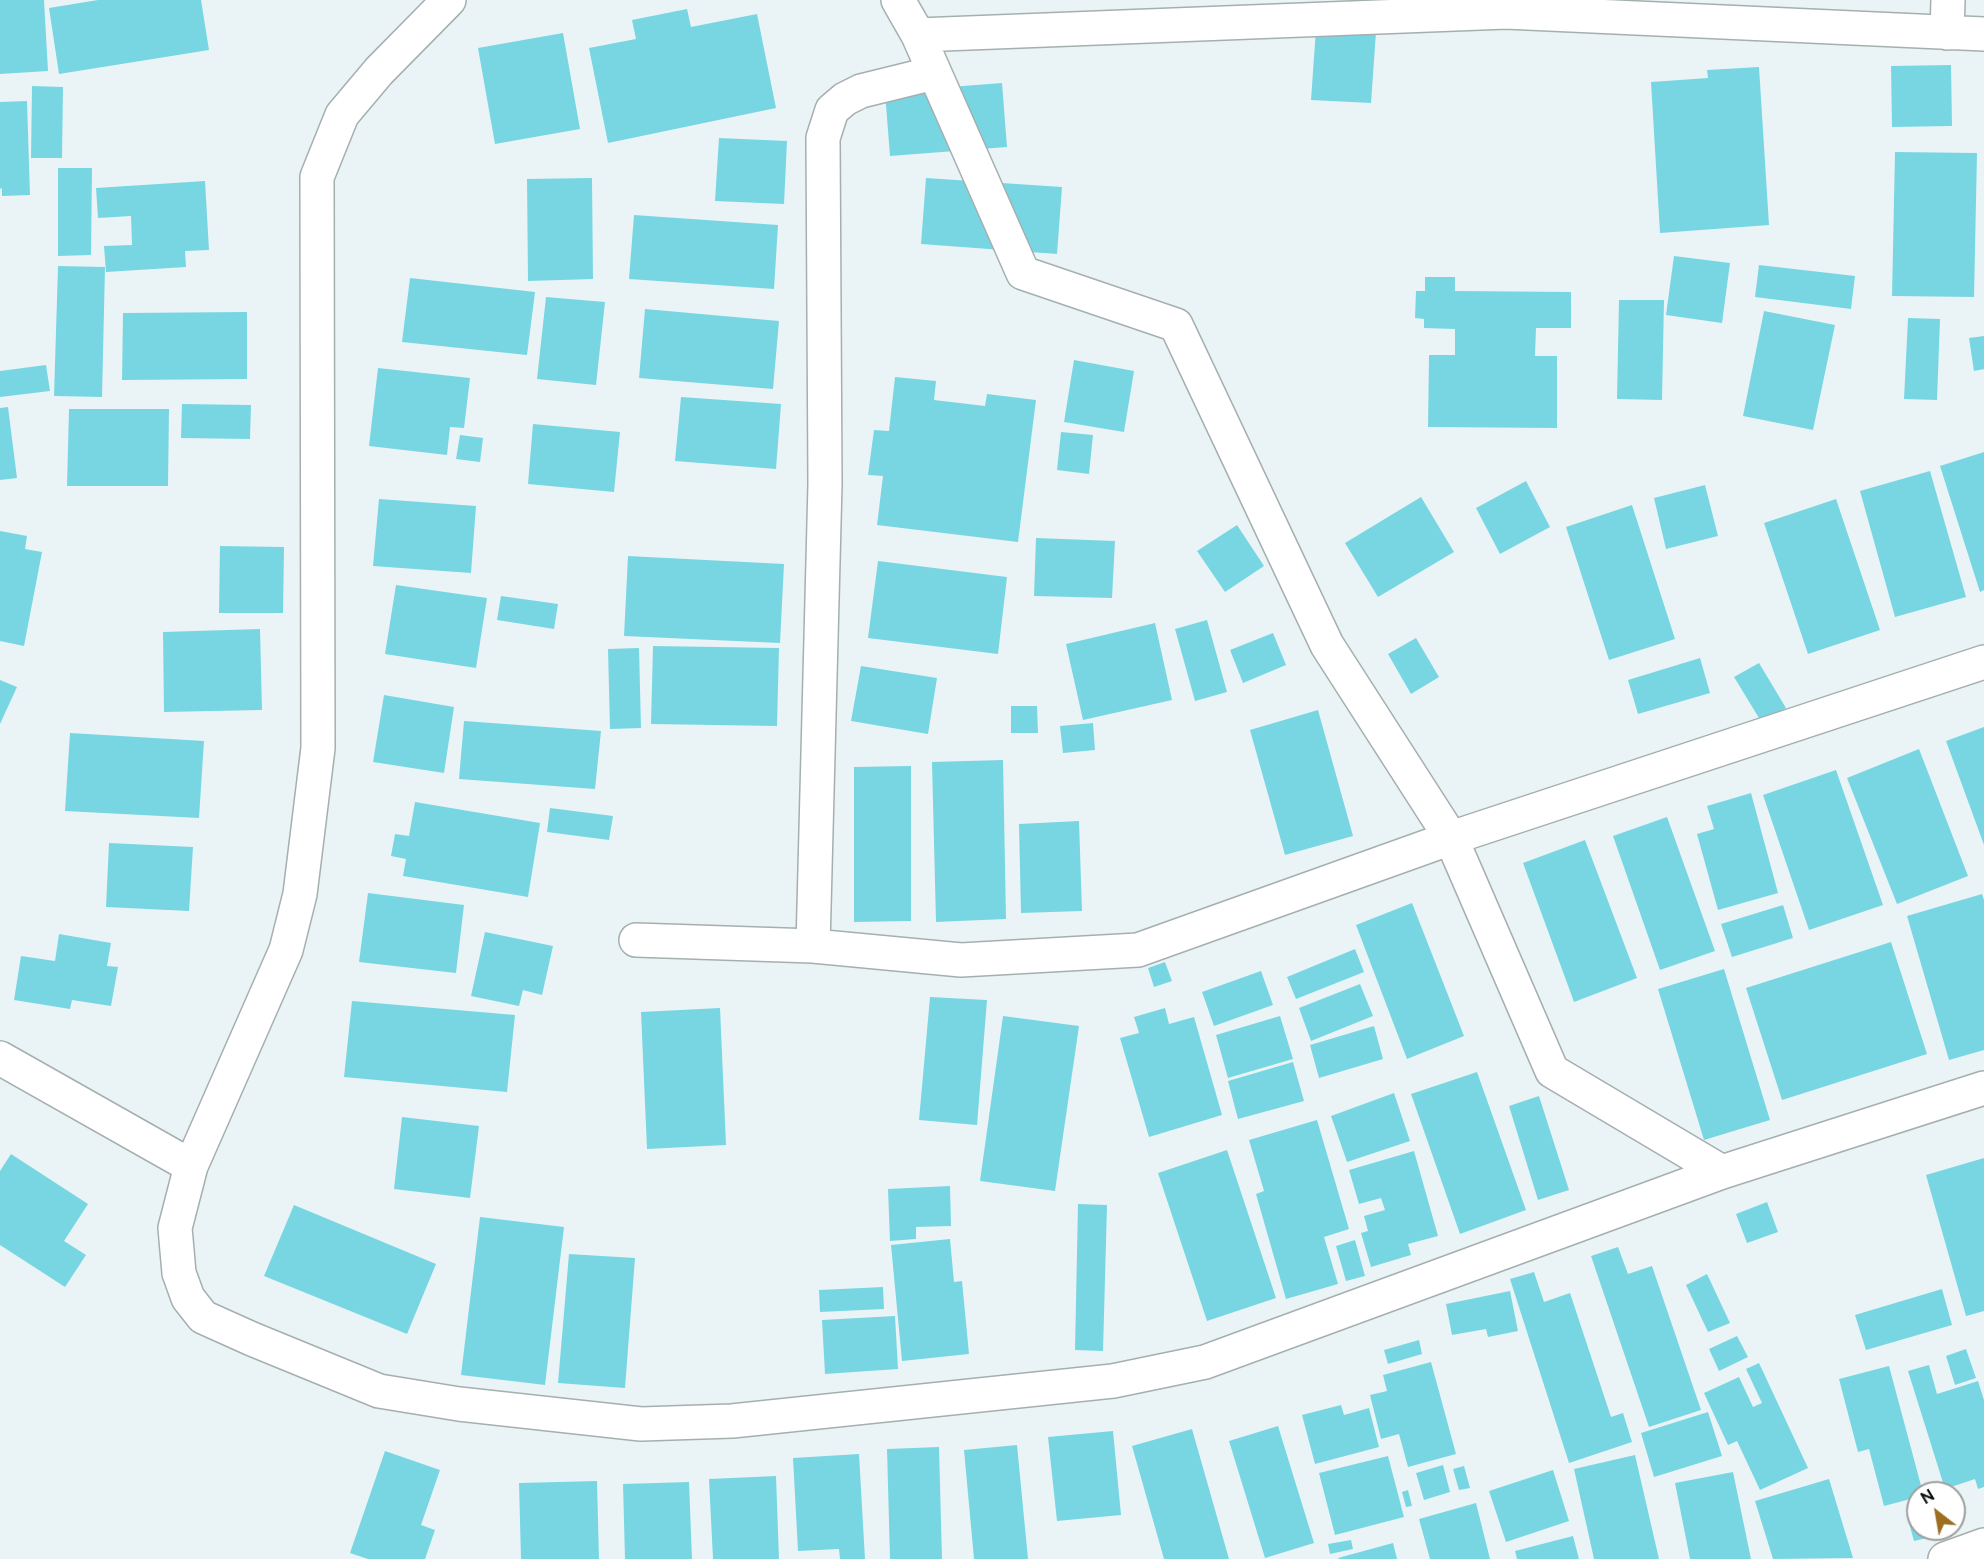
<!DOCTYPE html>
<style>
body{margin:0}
#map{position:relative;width:1984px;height:1559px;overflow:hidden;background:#eaf4f6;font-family:Raleway,sans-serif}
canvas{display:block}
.north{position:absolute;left:1906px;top:1481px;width:60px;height:60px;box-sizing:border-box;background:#fff;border:2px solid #9e9f9f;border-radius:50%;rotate:329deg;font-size:16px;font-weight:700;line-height:24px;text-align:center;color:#0c1010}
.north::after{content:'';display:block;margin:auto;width:21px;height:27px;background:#9d6e20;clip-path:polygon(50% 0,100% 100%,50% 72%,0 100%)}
</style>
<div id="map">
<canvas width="1984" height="1559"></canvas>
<div class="north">N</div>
</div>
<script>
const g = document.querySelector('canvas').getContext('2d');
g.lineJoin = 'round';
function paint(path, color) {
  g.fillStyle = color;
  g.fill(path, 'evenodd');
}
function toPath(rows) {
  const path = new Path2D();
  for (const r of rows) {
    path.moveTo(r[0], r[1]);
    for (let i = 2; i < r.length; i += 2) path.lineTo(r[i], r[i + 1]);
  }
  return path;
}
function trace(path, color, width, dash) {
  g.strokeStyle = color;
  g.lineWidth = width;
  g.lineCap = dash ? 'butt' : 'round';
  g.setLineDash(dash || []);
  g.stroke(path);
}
paint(toPath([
 [0,0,44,0,48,71,0,74],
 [98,0,201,0,209,50,59,74,49,8],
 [687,9,691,27,757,14,776,108,608,143,589,48,636,39,632,20],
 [1316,29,1376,32,1371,103,1311,100],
 [563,33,580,129,495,144,478,48],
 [1951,65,1952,126,1892,127,1891,66],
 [1759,67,1769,225,1660,233,1651,82,1708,78,1707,70],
 [1002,83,1007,147,890,156,885,92],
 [32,86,63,87,62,158,31,158],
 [27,101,30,195,2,196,2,188,0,189,0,102],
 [719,138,787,141,784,204,715,201],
 [1895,152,1977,153,1974,297,1892,296],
 [58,168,92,168,91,255,58,256],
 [592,178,593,279,528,281,527,179],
 [926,178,1062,187,1057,254,921,244],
 [205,181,209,250,185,251,186,267,106,272,104,246,132,245,131,216,98,218,96,188],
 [634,215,778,225,774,289,629,279],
 [1674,256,1730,263,1722,323,1666,315],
 [1759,265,1855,276,1851,309,1755,297],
 [58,266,105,267,102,397,54,396],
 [1425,277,1455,277,1455,291,1571,292,1571,328,1536,328,1535,356,1557,356,1557,428,1428,427,1429,355,1455,355,1455,329,1424,328,1424,319,1415,318,1416,291,1425,291],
 [410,278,535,292,527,355,402,342],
 [546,297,605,302,596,385,537,379],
 [1619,300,1664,300,1662,400,1617,399],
 [645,309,779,321,773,389,639,378],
 [1764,311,1835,325,1813,430,1743,416],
 [247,312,247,379,122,380,123,313],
 [1908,318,1940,319,1937,400,1904,399],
 [1984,336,1984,369,1974,371,1969,338],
 [1074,360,1134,371,1124,432,1064,422],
 [46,365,50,391,0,397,0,371],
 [378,368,470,378,464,428,450,427,447,455,369,446],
 [895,377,936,381,934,400,985,406,987,394,1036,400,1018,542,877,525,883,476,868,475,874,430,889,431],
 [681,397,781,404,776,469,675,461],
 [182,404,251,405,250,439,181,438],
 [8,407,17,478,0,480,0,408],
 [69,409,169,409,168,486,67,486],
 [533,424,620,432,614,492,528,484],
 [1061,432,1093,435,1089,474,1057,470],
 [460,435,483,438,480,462,456,459],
 [1984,452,1984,590,1980,592,1940,466],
 [1930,471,1966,597,1895,617,1860,491],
 [1526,481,1550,527,1500,554,1476,508],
 [1705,485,1718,536,1666,549,1654,498],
 [1421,497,1454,552,1378,597,1345,543],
 [379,499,476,506,471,573,373,566],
 [1836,499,1880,630,1808,654,1764,523],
 [1632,505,1675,639,1609,660,1566,527],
 [1237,525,1264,566,1225,592,1197,551],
 [0,531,27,536,25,549,42,552,24,646,0,641],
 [1036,538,1115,541,1112,598,1034,596],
 [220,546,284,547,283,613,219,613],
 [628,556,784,564,780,643,624,636],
 [878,561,1007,577,998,654,868,638],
 [396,585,487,598,476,668,385,654],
 [501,596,558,604,554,629,497,620],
 [1207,620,1227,692,1195,701,1175,629],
 [1155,623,1172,700,1083,720,1066,644],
 [260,629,262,710,164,712,163,632],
 [1273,633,1286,665,1243,683,1230,650],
 [1416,638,1439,677,1411,694,1388,654],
 [653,646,779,648,777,726,651,724],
 [639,648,641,728,610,729,608,649],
 [1700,658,1710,693,1638,714,1628,680],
 [1759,663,1786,708,1762,723,1734,677],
 [861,666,937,678,928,734,851,721],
 [0,680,17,687,0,724],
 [384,695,454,707,444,773,373,762],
 [1011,706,1037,706,1038,733,1011,733],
 [1318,710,1353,836,1285,855,1250,730],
 [464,721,601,731,595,789,459,779],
 [1093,723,1095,750,1063,753,1060,726],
 [1984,727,1984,845,1946,741],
 [70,733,204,741,199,818,65,811],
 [1919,749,1968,876,1897,904,1847,778],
 [1003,760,1006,919,936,922,932,762],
 [911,766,911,921,854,922,854,767],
 [1836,770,1883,905,1809,930,1763,795],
 [1751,793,1778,893,1718,910,1697,834,1714,829,1707,806],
 [415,802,540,823,528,897,403,876,406,859,391,856,395,834,409,836],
 [550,808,613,816,609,840,547,832],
 [1667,817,1715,951,1660,970,1613,836],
 [1079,821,1082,911,1021,913,1019,824],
 [1585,840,1637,978,1574,1002,1523,863],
 [109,843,193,847,189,911,106,907],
 [368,893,464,905,456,973,359,962],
 [1982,894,1984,900,1984,1050,1949,1060,1907,916],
 [1412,903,1464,1036,1407,1059,1356,925],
 [1783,905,1793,938,1732,957,1721,924],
 [485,932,553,946,542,995,523,990,519,1006,471,996],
 [59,934,111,943,107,966,118,967,111,1006,72,1000,70,1009,14,1000,21,956,55,961],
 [1891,942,1927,1054,1782,1100,1746,988],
 [1355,949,1364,972,1296,999,1287,977],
 [1165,962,1172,981,1154,987,1148,968],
 [1724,969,1770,1120,1704,1140,1658,989],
 [1261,971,1273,1005,1214,1026,1202,992],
 [1360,984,1373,1016,1311,1041,1299,1008],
 [930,997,987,1000,977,1125,919,1120],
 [352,1001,515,1015,507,1092,344,1077],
 [720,1008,726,1145,647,1149,641,1012],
 [1165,1008,1169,1024,1194,1017,1222,1115,1149,1137,1120,1038,1139,1033,1134,1017],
 [1003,1016,1079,1026,1055,1191,980,1181],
 [1280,1016,1293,1059,1228,1078,1216,1035],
 [1374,1026,1383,1059,1319,1078,1310,1045],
 [1293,1062,1304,1101,1238,1119,1228,1081],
 [1477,1072,1526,1210,1460,1234,1411,1094],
 [1394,1093,1410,1141,1347,1162,1331,1116],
 [1539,1096,1569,1190,1538,1200,1509,1106],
 [402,1117,479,1126,470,1198,394,1189],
 [1317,1120,1349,1229,1324,1237,1338,1284,1286,1299,1256,1194,1264,1191,1249,1140],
 [1227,1150,1276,1298,1207,1321,1158,1173],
 [1414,1151,1438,1236,1408,1244,1411,1255,1371,1267,1361,1233,1368,1231,1364,1216,1385,1210,1381,1198,1359,1204,1349,1170],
 [11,1154,88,1204,64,1241,86,1255,65,1287,0,1245,0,1171],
 [1984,1158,1984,1311,1966,1316,1926,1175],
 [950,1186,951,1226,916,1227,916,1239,890,1241,888,1189],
 [1767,1202,1778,1232,1747,1243,1736,1214],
 [1078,1204,1107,1205,1103,1351,1075,1350],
 [294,1205,436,1264,407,1334,264,1276],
 [480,1217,564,1227,545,1385,461,1375],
 [950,1239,954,1282,962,1281,969,1354,902,1361,891,1245],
 [1355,1240,1365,1276,1346,1281,1336,1246],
 [1618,1247,1628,1274,1652,1266,1701,1410,1649,1427,1591,1256],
 [569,1254,635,1258,625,1388,558,1383],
 [1534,1272,1544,1302,1570,1293,1611,1417,1623,1413,1632,1442,1569,1463,1510,1279],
 [1707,1274,1730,1323,1708,1332,1686,1285],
 [883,1287,884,1309,820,1312,819,1290],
 [1942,1289,1952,1325,1866,1350,1855,1315],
 [1510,1291,1518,1331,1488,1337,1486,1329,1452,1335,1446,1304],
 [895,1316,898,1369,825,1374,822,1320],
 [1737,1336,1748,1357,1719,1371,1709,1349],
 [1419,1340,1422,1354,1388,1364,1384,1350],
 [1966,1349,1976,1378,1955,1385,1946,1356],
 [1431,1362,1456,1454,1408,1467,1399,1434,1381,1439,1370,1395,1387,1391,1383,1375],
 [1759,1363,1808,1468,1760,1490,1737,1441,1728,1445,1704,1393,1739,1377,1753,1407,1762,1403,1746,1369],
 [1929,1365,1937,1394,1978,1381,1984,1400,1984,1487,1978,1489,1975,1479,1945,1489,1908,1371],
 [1889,1366,1923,1493,1918,1493,1918,1497,1884,1506,1869,1449,1858,1452,1839,1379],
 [1341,1405,1344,1415,1369,1408,1379,1447,1315,1464,1302,1415],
 [1708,1412,1722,1456,1654,1477,1641,1433],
 [1278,1426,1314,1543,1265,1558,1229,1441],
 [1192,1429,1229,1559,1164,1559,1132,1446],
 [1113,1431,1121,1515,1057,1521,1048,1437],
 [1017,1445,1028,1559,974,1559,964,1450],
 [939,1447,942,1559,890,1559,887,1449],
 [385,1451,440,1470,421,1525,435,1530,425,1559,368,1559,350,1553],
 [859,1454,865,1559,840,1559,839,1549,798,1551,793,1458],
 [1635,1455,1659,1559,1594,1559,1574,1469],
 [1388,1456,1404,1517,1335,1535,1319,1473],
 [1443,1465,1450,1492,1424,1500,1416,1473],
 [1464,1466,1470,1488,1459,1490,1453,1469],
 [1553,1470,1569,1521,1506,1542,1489,1491],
 [1733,1472,1751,1559,1690,1559,1675,1483],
 [776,1476,779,1559,713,1559,709,1479],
 [1829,1479,1853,1558,1773,1559,1755,1501],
 [597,1481,599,1559,521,1559,519,1483],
 [689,1482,692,1559,625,1559,623,1484],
 [1408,1490,1412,1506,1406,1507,1402,1492],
 [1476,1503,1490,1559,1430,1559,1419,1519],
 [1918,1514,1918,1529,1939,1529,1940,1535,1914,1541,1907,1516],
 [1573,1536,1579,1559,1517,1559,1515,1551],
 [1351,1540,1353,1549,1330,1554,1328,1544],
 [1393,1543,1397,1559,1339,1559,1338,1558]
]), '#78d6e3');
const minor = toPath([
 [449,0,379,71,342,115,317,177,318,748,300,894,286,950,191,1166,175,1228,179,1273,188,1298,203,1317,252,1339,379,1391,459,1404,641,1424,732,1421,1113,1381,1205,1362,1722,1172,1984,1088],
 [898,0,918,35,1023,273,1176,325,1327,645,1451,838,1552,1071,1722,1172],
 [1947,33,1948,0],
 [918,35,1506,12,1984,34],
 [636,940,813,946,961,960,1138,950,1451,838,1984,662],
 [813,946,825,484,823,138,832,110,845,99,861,91,934,73],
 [0,1058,191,1166],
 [1945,1559,1984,1545]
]);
trace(minor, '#a5afb0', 36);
trace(minor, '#fff', 33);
</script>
